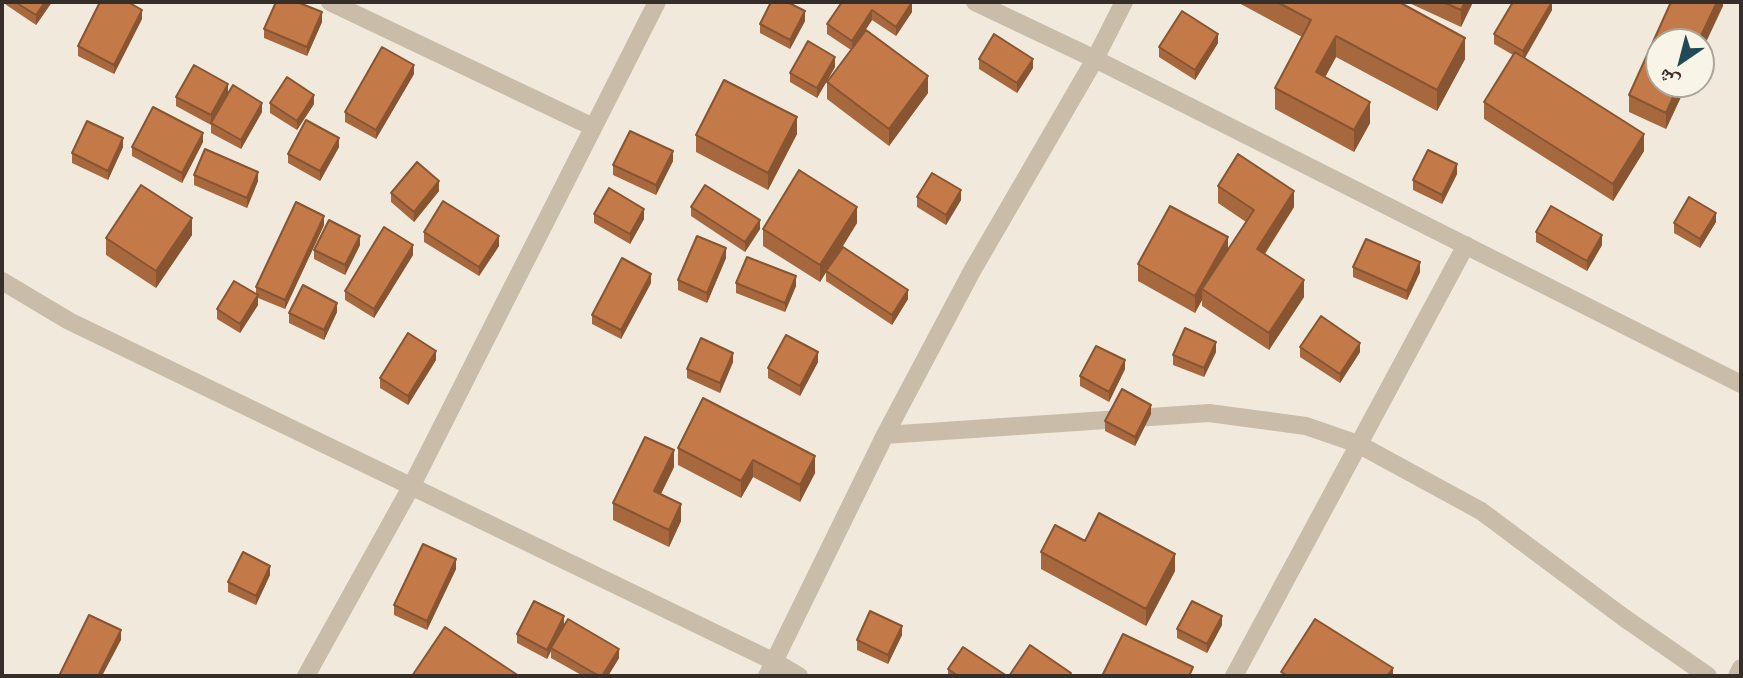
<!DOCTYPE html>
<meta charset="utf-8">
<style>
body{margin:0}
#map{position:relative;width:1743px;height:678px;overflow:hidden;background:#f1eadc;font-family:"Work Sans","Noto Naskh Arabic",sans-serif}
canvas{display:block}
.frame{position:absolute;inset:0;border:4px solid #362e28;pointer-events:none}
.north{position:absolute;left:1645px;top:28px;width:70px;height:70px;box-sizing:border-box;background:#f9f4e8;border:2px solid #aba59b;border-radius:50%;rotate:215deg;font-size:19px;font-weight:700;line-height:28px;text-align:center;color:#362e28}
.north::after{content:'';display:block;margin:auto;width:24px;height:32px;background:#1f4a56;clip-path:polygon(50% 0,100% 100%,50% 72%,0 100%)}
</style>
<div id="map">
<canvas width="1743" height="678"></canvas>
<div class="frame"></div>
<div class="north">ش</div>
</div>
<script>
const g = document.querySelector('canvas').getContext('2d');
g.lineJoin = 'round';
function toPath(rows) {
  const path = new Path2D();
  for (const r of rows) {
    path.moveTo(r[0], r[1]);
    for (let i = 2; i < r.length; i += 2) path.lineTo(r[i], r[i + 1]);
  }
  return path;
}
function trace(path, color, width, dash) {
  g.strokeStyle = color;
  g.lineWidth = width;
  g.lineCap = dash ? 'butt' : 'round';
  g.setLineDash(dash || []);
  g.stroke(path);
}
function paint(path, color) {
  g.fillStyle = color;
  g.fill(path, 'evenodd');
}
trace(toPath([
 [330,2,593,127],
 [975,2,1095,59,1741,384],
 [2,281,69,321,775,662,799,676],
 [885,435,1209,413,1306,426,1358,444,1481,511,1623,617,1708,676],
 [306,676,411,487,657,2],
 [767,676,885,435,972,271,1095,59,1124,2],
 [1234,676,1466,245],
 [1737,676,1741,668]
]), '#c9bca8', 18);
paint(toPath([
 [2,2,52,2,36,25],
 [842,2,912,12,896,36,872,20,854,47,928,93,889,146,827,99,827,82,851,50,827,34,827,24],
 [1237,2,1399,2,1465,59,1437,111,1336,57,1325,77,1370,123,1354,152,1275,109,1275,88,1302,37],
 [1407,2,1473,2,1461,27],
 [1552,2,1552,10,1525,58,1644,151,1613,201,1484,119,1484,102,1513,55,1494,44,1494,34],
 [1723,2,1723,6,1659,84,1687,84,1666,129,1629,112,1629,95],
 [142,19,114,74,78,56,78,46],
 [805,21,790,49,760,33,760,24],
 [322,22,307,56,264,38,264,29],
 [1218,43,1195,80,1159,57,1159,47],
 [979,59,1033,68,1017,93,979,69],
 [835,67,817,98,790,82,790,73],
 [414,74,376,139,345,122,345,112],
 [228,93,215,117,262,112,241,149,211,133,211,124,211,125,176,106,176,97],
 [270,103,314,104,297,130,270,113],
 [797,134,768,190,696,152,696,135],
 [203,142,182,183,132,156,132,147],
 [123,147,108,180,72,163,72,153],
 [339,147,320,181,288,163,288,154],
 [673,161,656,195,613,175,613,165],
 [1457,174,1442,204,1413,190,1413,180],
 [194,175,258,181,247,208,194,185],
 [1218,186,1294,207,1265,254,1304,297,1269,350,1202,306,1202,300,1195,313,1138,281,1138,264,1228,250,1246,222,1218,203],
 [439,191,414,222,391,202,391,193],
 [917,197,961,200,946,225,917,207],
 [691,207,760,229,745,252,691,216],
 [594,214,644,219,630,244,594,223],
 [1716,222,1700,248,1674,233,1674,223],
 [857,223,834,261,908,299,892,325,826,281,826,272,820,282,763,246,763,229],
 [324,225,285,309,258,298,258,305,240,333,217,319,217,309,256,294,256,287],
 [424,232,499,246,479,276,424,242],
 [1536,232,1602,245,1587,271,1536,242],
 [192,235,156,288,106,255,106,238],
 [360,245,345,275,314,259,314,250],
 [413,255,374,318,345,300,345,291],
 [726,258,707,303,678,290,678,280],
 [1353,267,1420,272,1407,300,1353,277],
 [651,283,621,339,592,324,592,315],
 [736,283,796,286,785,312,736,293],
 [337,312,324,340,289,323,289,313],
 [1300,347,1360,352,1340,383,1300,357],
 [1216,352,1204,377,1173,365,1173,355],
 [436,360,408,405,380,388,380,378],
 [733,362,720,393,687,378,687,369],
 [818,362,800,396,768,378,768,368],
 [1125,369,1109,402,1080,386,1080,376],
 [703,398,815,473,800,502,753,477,741,498,678,465,678,448],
 [1151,414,1135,446,1105,431,1105,421],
 [674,467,661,494,681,521,669,547,613,520,613,503],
 [1085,541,1175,571,1146,626,1041,569,1041,552],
 [456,569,427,630,394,615,394,605],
 [270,575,256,605,228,592,228,582],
 [1222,625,1207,653,1177,638,1177,629],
 [564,626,619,658,608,676,583,676,551,658,551,651,547,659,517,643,517,634],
 [902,635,888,664,857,650,857,640],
 [948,669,1007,676,948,676]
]), '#a8683e');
paint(toPath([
 [45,2,52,2,36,25,36,15],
 [912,2,912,12,896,36,896,27],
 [1465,2,1473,2,1461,27,1461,10],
 [1552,2,1552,10,1523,61,1523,51],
 [1717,2,1723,2,1723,6,1701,53,1701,42,1698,42],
 [142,10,142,19,114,74,114,65],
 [872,10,872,20,852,50,852,41],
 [805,11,805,21,790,49,790,40],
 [322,12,322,22,307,56,307,47],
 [1218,34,1218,43,1195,80,1195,70],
 [1336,36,1336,57,1316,94,1316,72],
 [1465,38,1465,59,1437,111,1437,90],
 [835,57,835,67,817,98,817,88],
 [1033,59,1033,68,1017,93,1017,83],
 [414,65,414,74,376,139,376,130],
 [928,76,928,93,889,146,889,129],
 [228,84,228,93,211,125,211,115],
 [1679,84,1687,84,1666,129,1666,113],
 [314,95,314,104,297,130,297,121],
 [1370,102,1370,123,1354,152,1354,130],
 [262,103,262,112,241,149,241,140],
 [797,117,797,134,768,190,768,173],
 [203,133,203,142,182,183,182,173],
 [1644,134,1644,151,1613,201,1613,184],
 [123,138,123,147,108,180,108,171],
 [339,138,339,147,320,181,320,171],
 [673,151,673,161,656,195,656,185],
 [1457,164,1457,174,1442,204,1442,195],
 [258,172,258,181,247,208,247,198],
 [439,181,439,191,414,222,414,212],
 [961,190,961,200,946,225,946,215],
 [1294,191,1294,207,1257,265,1257,249],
 [857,207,857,223,820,282,820,265],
 [644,209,644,219,630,244,630,234],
 [1716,213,1716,222,1700,248,1700,239],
 [324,216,324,225,285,309,285,300],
 [192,218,192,235,156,288,156,271],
 [760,220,760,229,745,252,745,242],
 [1602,235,1602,245,1587,271,1587,261],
 [360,236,360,245,345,275,345,265],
 [499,236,499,246,479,276,479,267],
 [1228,237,1228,254,1202,289,1202,300,1195,313,1195,296],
 [413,245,413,255,374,318,374,309],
 [726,248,726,258,707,303,707,293],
 [1420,262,1420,272,1407,300,1407,291],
 [651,274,651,283,621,339,621,330],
 [796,276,796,286,785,312,785,303],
 [1304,280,1304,297,1269,350,1269,333],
 [908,290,908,299,892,325,892,315],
 [258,295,258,305,240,333,240,324],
 [337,303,337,312,324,340,324,330],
 [1216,342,1216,352,1204,377,1204,368],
 [1360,343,1360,352,1340,383,1340,374],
 [436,351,436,360,408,405,408,396],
 [818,352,818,362,800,396,800,386],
 [733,353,733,362,720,393,720,383],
 [1125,360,1125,369,1109,402,1109,392],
 [1151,405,1151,414,1135,446,1135,437],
 [674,450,674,467,654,508,654,491],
 [815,456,815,473,800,502,800,485],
 [753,460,753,477,741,498,741,481],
 [681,504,681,521,669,547,669,530],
 [1175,554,1175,571,1146,626,1146,609],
 [456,559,456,569,427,630,427,621],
 [270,566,270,575,256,605,256,596],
 [564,616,564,626,551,648,551,651,547,659,547,650],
 [1222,616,1222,625,1207,653,1207,644],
 [902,626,902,635,888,664,888,655],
 [121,630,121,640,102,676,98,676],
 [619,649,619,658,608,676,602,676],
 [1393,668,1393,676,1387,676]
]), '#885532');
const building = toPath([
 [15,2,45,2,36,15,15,2],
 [100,2,128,2,142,10,114,65,78,46,100,2],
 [276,2,297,2,322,12,307,47,264,29,276,2],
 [771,2,787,2,805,11,790,40,760,24,771,2],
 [842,2,912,2,896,27,872,10,852,41,827,24,842,2],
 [1277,2,1399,2,1465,38,1437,90,1336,36,1316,72,1370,102,1354,130,1275,88,1311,20,1277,2],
 [1443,2,1465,2,1461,10,1443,2],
 [1513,2,1552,2,1523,51,1494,34,1513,2],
 [1671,2,1717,2,1698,42,1659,42,1659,84,1679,84,1666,113,1629,95,1671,2],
 [1182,11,1218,34,1195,70,1159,47,1182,11],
 [866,30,928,76,889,129,827,82,866,30],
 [994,34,1033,59,1017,83,979,59,994,34],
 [808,41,835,57,817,88,790,73,808,41],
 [382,47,414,65,376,130,345,112,382,47],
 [1515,52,1644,134,1613,184,1484,102,1515,52],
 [194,65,228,84,211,115,176,97,194,65],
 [287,77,314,95,297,121,270,103,287,77],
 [724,80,797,117,768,173,696,135,724,80],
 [233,85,262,103,241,140,211,123,233,85],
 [153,107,203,133,182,173,132,147,153,107],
 [306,120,339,138,320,171,288,154,306,120],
 [87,121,123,138,108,171,72,153,87,121],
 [630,131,673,151,656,185,613,165,630,131],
 [205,149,258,172,247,198,194,175,205,149],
 [1428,150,1457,164,1442,195,1413,180,1428,150],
 [1238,154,1294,191,1257,249,1304,280,1269,333,1202,289,1254,210,1218,186,1238,154],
 [417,162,439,181,414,212,391,193,417,162],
 [799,170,857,207,820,265,763,229,799,170],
 [932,173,961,190,946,215,917,197,932,173],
 [141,185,192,218,156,271,106,238,141,185],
 [705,185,760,220,745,242,691,207,705,185],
 [609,188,644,209,630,234,594,214,609,188],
 [1689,197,1716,213,1700,239,1674,223,1689,197],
 [443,201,499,236,479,267,424,232,443,201],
 [296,202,324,216,285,300,256,287,296,202],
 [1170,206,1228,237,1195,296,1138,264,1170,206],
 [1551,206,1602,235,1587,261,1536,232,1551,206],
 [329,220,360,236,345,265,314,250,329,220],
 [384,227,413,245,374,309,345,291,384,227],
 [697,236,726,248,707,293,678,280,697,236],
 [1366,239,1420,262,1407,291,1353,267,1366,239],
 [843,247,908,290,892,315,826,271,843,247],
 [747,257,796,276,785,303,736,283,747,257],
 [622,258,651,274,621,330,592,315,622,258],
 [234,281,258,295,240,324,217,309,234,281],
 [303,285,337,303,324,330,289,313,303,285],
 [1321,316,1360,343,1340,374,1300,347,1321,316],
 [1185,328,1216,342,1204,368,1173,355,1185,328],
 [408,333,436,351,408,396,380,378,408,333],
 [786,335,818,352,800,386,768,368,786,335],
 [701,338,733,353,720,383,687,369,701,338],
 [1096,346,1125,360,1109,392,1080,376,1096,346],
 [1122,389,1151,405,1135,437,1105,421,1122,389],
 [703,398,815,456,800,485,753,460,741,481,678,448,703,398],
 [645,437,674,450,654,491,681,504,669,530,613,503,645,437],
 [1099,513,1175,554,1146,609,1041,552,1055,525,1085,541,1099,513],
 [423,544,456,559,427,621,394,605,423,544],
 [243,552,270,566,256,596,228,582,243,552],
 [534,601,564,616,547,650,517,634,534,601],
 [1192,601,1222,616,1207,644,1177,629,1192,601],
 [870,611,902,626,888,655,857,640,870,611],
 [89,615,121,630,98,676,59,676,89,615],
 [568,619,619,649,602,676,599,676,551,648,568,619],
 [1315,619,1393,668,1387,676,1288,676,1281,672,1315,619],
 [445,627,519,676,412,676,445,627],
 [1123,634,1193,667,1189,676,1102,676,1123,634],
 [1030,645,1071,673,1069,676,1009,676,1030,645],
 [963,647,1007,676,958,676,948,669,963,647]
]);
paint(building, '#c37948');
trace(building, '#885532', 2);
</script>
